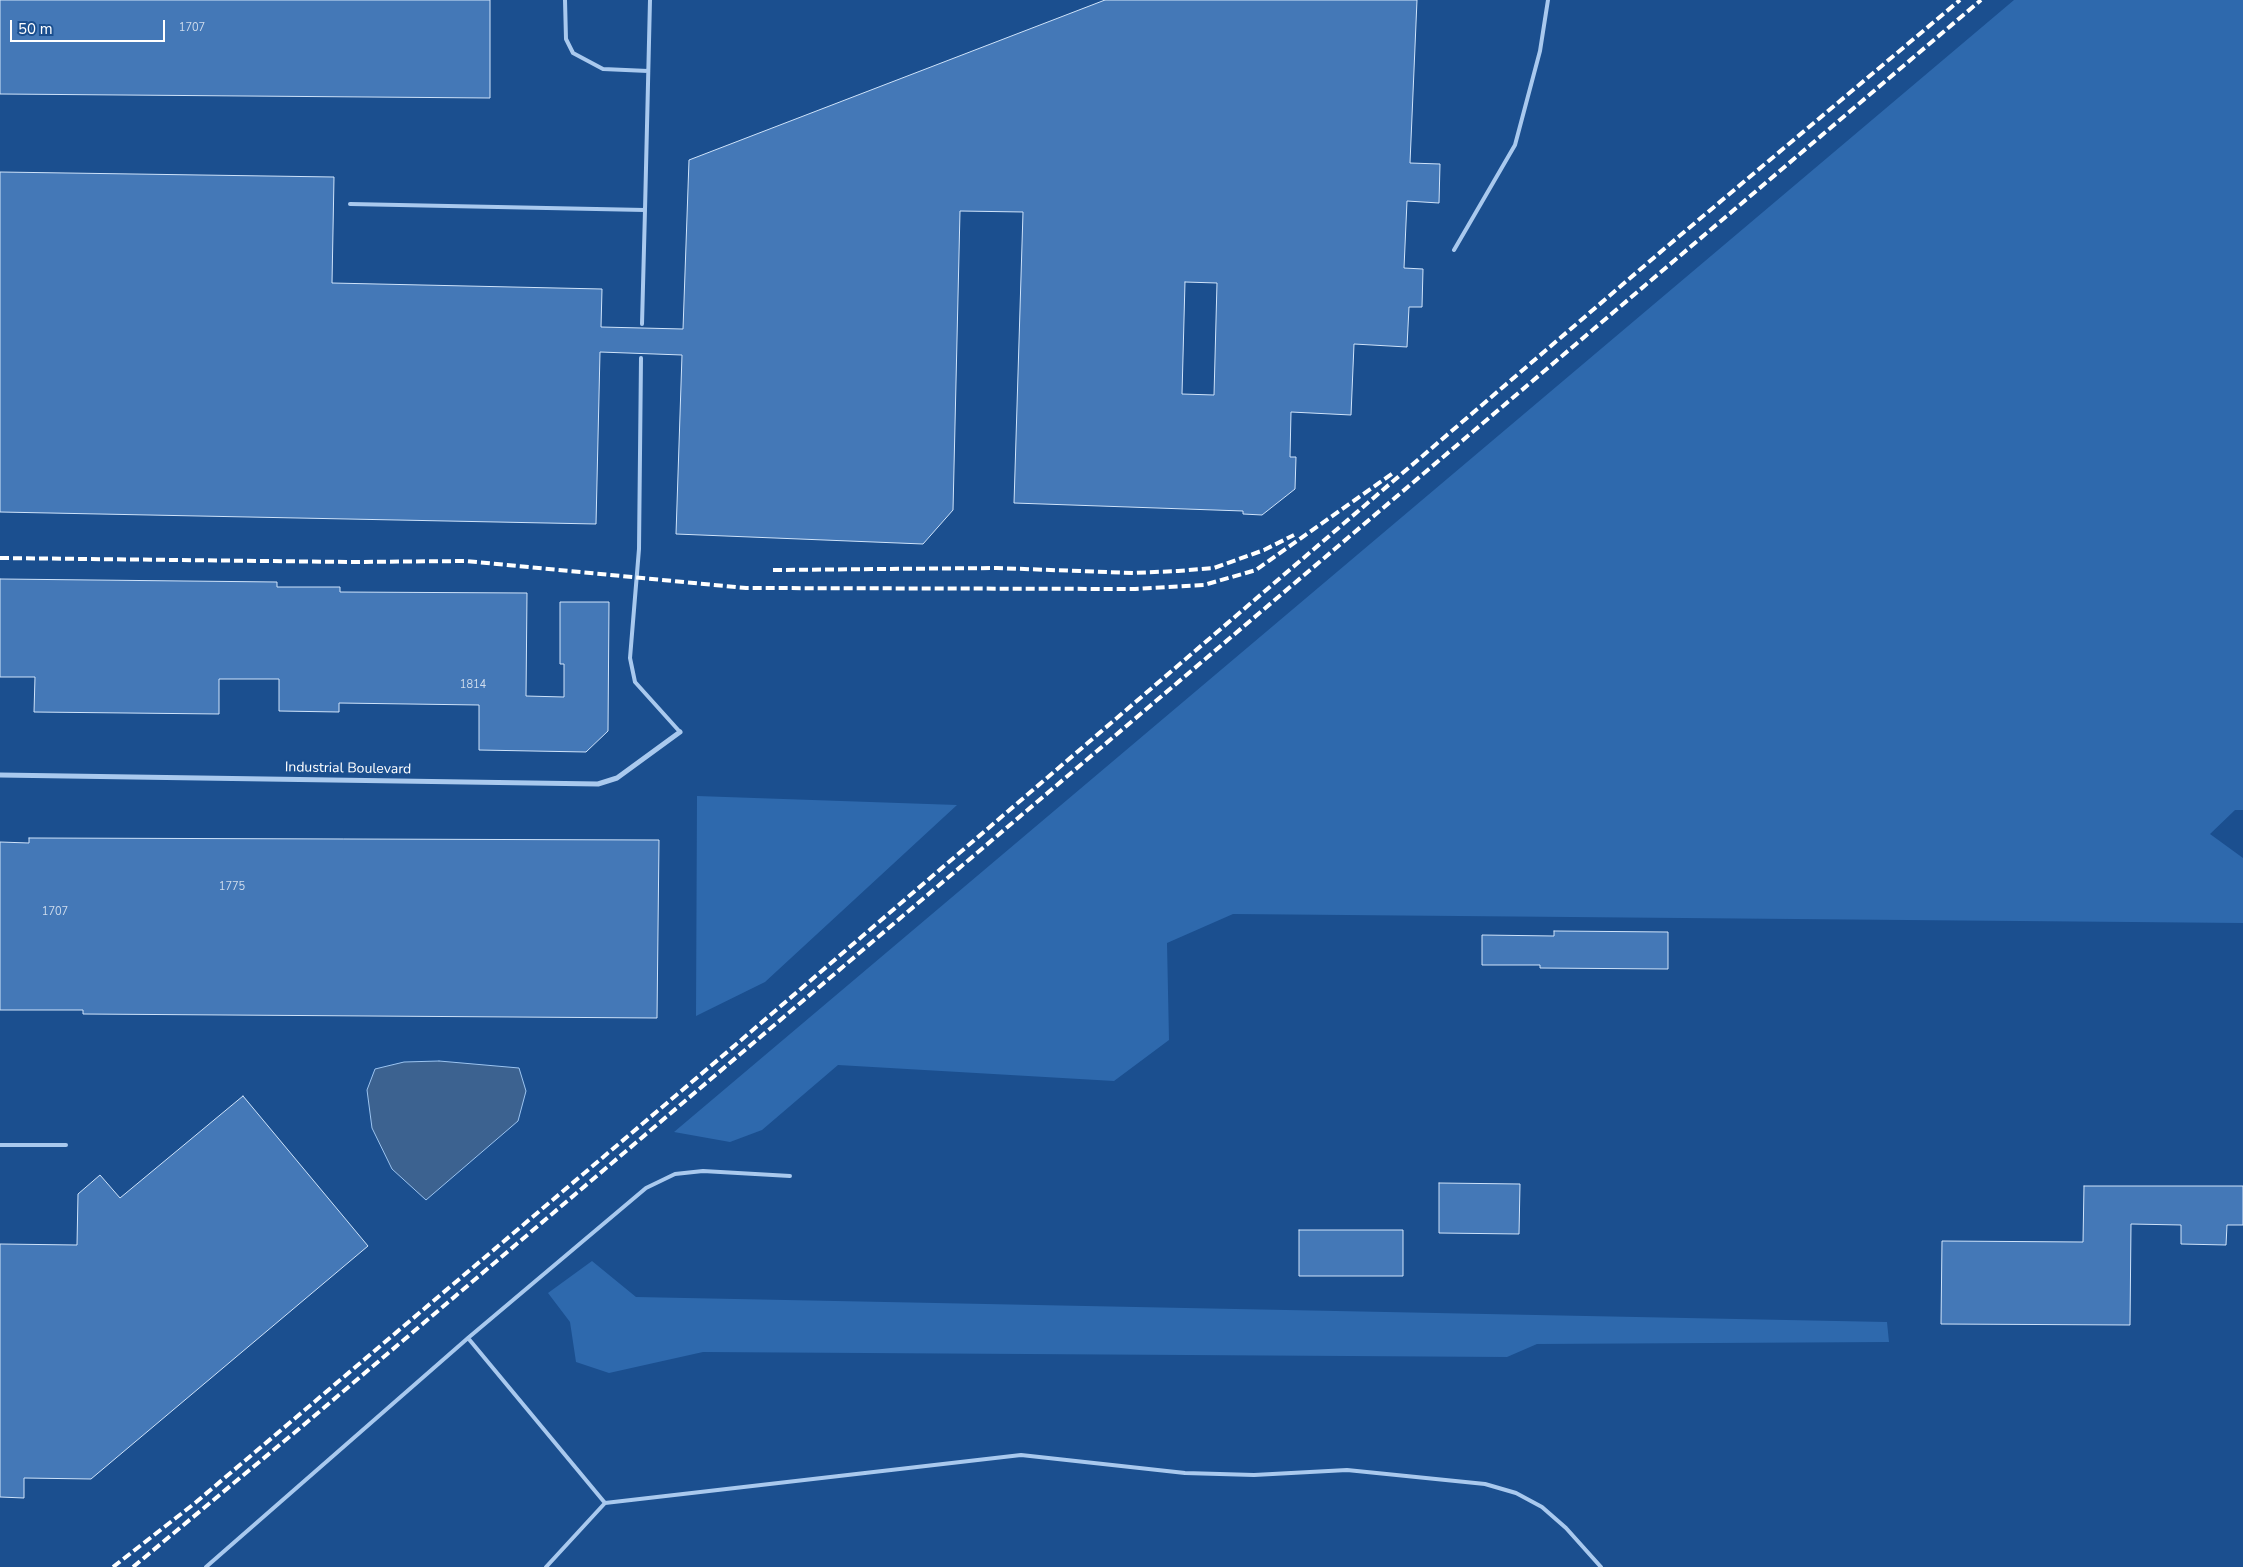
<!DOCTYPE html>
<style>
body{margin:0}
#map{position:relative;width:2243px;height:1567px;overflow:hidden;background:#1b4f8f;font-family:"Nunito Sans",sans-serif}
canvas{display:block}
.scale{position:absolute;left:10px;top:20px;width:155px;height:22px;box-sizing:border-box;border:2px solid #fff;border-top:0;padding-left:6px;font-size:15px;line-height:18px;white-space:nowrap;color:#fff;-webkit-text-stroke:4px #1b4f8f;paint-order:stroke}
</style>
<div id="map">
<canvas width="2243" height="1567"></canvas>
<div class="scale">50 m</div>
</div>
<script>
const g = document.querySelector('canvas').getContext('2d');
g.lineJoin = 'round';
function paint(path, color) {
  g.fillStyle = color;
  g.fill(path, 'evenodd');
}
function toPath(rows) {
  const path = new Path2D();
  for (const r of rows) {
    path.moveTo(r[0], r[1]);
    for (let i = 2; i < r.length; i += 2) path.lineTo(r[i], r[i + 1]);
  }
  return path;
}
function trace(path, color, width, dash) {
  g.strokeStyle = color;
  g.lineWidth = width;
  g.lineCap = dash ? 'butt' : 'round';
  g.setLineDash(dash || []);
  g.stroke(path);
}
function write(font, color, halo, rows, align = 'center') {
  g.font = font + ' "Nunito Sans",sans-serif';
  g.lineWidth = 5;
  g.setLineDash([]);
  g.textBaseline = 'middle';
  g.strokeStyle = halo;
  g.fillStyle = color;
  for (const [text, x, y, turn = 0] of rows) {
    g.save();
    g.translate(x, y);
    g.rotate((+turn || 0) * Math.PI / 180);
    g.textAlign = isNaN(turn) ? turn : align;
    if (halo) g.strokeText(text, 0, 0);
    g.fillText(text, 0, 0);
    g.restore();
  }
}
paint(toPath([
 [2014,0,2243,0,2243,810,2235,810,2210,834,2243,858,2243,923,1233,914,1167,943,1169,1040,1114,1081,838,1065,762,1130,730,1142,674,1132],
 [697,796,957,805,765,982,696,1016],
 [592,1261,636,1297,1887,1322,1889,1342,1537,1344,1507,1357,703,1352,609,1373,576,1362,570,1322,548,1293]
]), '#2e69ad');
const water = toPath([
 [439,1061,519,1068,526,1091,518,1121,426,1200,392,1169,372,1128,367,1090,375,1069,404,1062,439,1061]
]);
paint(water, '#3c6290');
trace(water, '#9cc4f0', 1);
const building = toPath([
 [0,0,490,0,490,98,0,94,0,0],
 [1105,0,1417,0,1410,163,1440,164,1439,203,1407,201,1404,268,1423,269,1422,307,1409,307,1407,347,1354,344,1351,415,1291,412,1290,457,1296,457,1295,489,1262,515,1243,514,1243,511,1014,503,1023,212,960,211,953,510,923,544,676,534,682,355,600,352,596,524,0,512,0,172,334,177,332,283,602,289,601,327,683,329,689,160,1105,0],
 [1185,282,1217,283,1214,395,1182,394,1185,282],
 [0,579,277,582,277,587,340,587,340,592,527,593,526,696,564,697,564,664,560,664,560,602,609,602,608,731,586,752,479,750,479,705,339,703,339,712,279,711,279,679,219,679,219,714,34,712,35,677,0,677,0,579],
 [29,838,659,840,657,1018,83,1014,83,1010,0,1010,0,842,29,843,29,838],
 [1554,931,1668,932,1668,969,1540,968,1540,965,1482,965,1482,935,1554,936,1554,931],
 [243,1096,368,1246,91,1479,24,1478,24,1498,0,1497,0,1244,77,1245,78,1194,100,1175,120,1198,243,1096],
 [1439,1183,1520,1184,1519,1234,1439,1233,1439,1183],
 [2084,1186,2243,1186,2243,1225,2227,1225,2226,1245,2181,1244,2181,1225,2131,1224,2130,1325,1941,1324,1942,1241,2083,1242,2084,1186],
 [1299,1230,1403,1230,1403,1276,1299,1276,1299,1230]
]);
paint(building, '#4478b7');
trace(building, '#cfe3fa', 1);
trace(toPath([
 [565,0,566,39,573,53,603,69,648,71],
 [350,204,645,210,650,0],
 [1454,250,1515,145,1540,51,1548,0],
 [642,324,645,210],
 [641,358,639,549,630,658,635,682,680,732],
 [0,1145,66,1145],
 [468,1338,605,1503],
 [206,1567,468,1338,646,1188,675,1174,703,1171,790,1176],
 [546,1567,605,1503,1021,1455,1185,1473,1254,1475,1347,1470,1485,1484,1516,1493,1542,1507,1566,1528,1601,1567]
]), '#a9c9ee', 4);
trace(toPath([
 [0,775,598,784,617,778,680,732]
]), '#a9c9ee', 5);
trace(toPath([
 [0,558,353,562,466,561,746,588,1135,589,1204,585,1256,570,1393,473],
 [773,570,996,568,1134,573,1178,571,1214,568,1264,550,1294,535],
 [113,1567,195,1503,726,1053,1664,249,1960,0],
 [133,1567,306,1423,1981,0]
]), '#fff', 4, [9, 4]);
write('11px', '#d0dded', null, [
 ["1707",192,28],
 ["1814",473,685],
 ["1775",232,887],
 ["1707",55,912]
]);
write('14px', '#fff', '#1b4f8f', [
 ["Industrial Boulevard",348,769,1]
]);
</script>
